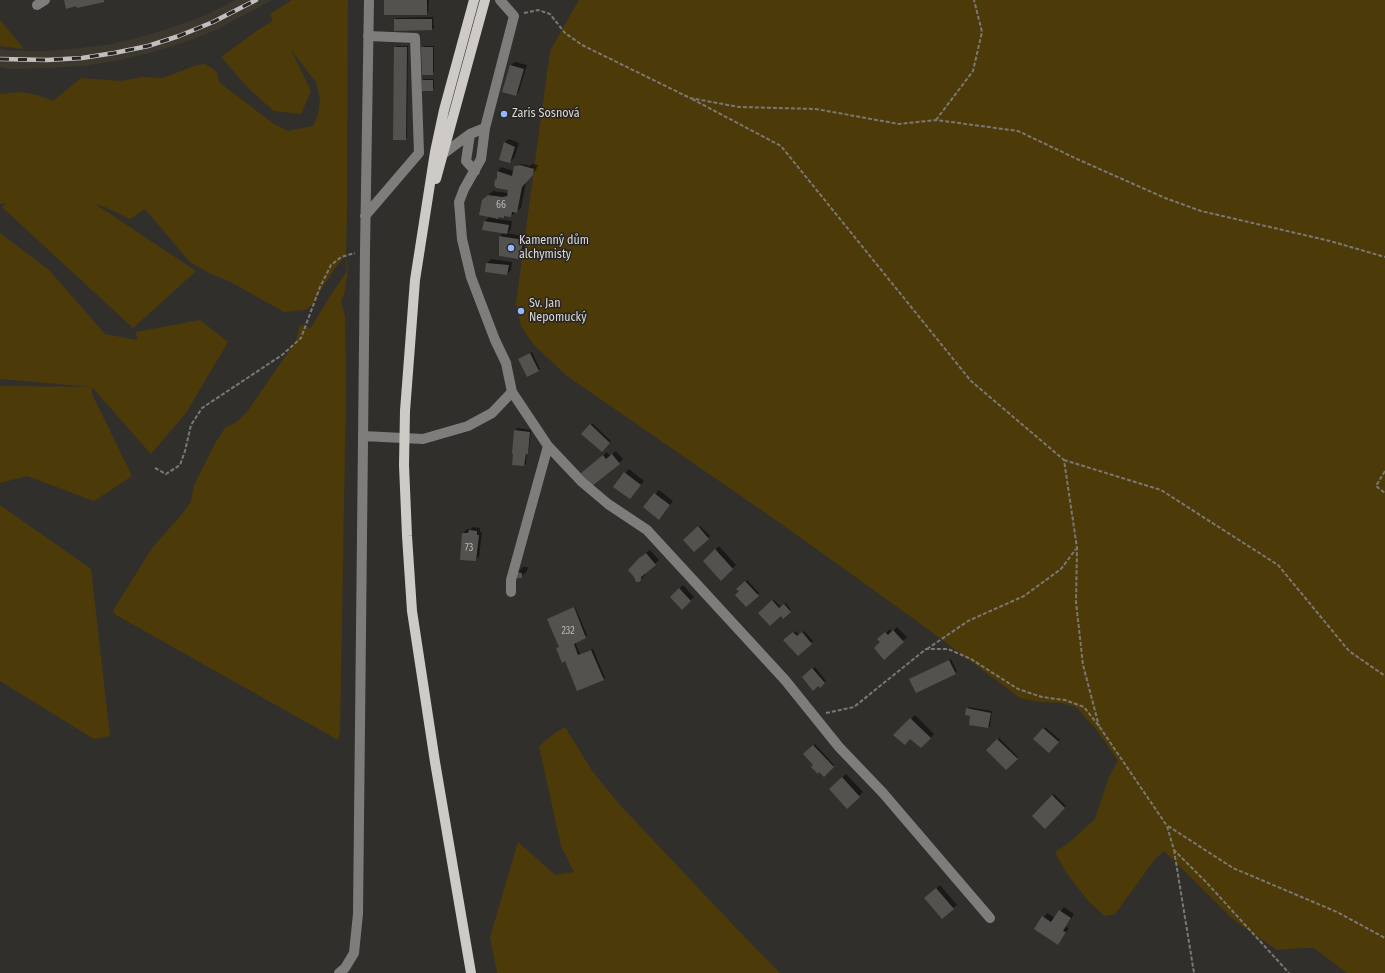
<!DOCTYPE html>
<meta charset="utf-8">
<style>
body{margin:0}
canvas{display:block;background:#312f2b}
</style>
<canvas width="1385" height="973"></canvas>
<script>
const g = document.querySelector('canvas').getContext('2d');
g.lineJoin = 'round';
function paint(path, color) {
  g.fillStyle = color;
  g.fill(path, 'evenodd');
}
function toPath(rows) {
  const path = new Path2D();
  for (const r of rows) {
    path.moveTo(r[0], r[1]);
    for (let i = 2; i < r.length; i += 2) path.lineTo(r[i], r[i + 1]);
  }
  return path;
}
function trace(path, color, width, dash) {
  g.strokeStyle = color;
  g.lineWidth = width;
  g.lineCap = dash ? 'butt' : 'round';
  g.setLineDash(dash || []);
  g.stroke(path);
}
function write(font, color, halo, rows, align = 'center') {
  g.font = font + ' "Fira Sans Condensed",sans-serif';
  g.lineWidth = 3;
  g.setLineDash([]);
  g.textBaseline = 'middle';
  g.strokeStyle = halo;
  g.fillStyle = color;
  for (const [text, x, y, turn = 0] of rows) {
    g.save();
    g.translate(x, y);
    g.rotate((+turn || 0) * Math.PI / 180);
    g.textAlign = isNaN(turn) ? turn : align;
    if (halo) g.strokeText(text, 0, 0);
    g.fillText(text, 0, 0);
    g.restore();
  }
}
paint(toPath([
 [235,0,272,0,216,30,182,43,150,53,115,61,82,66,47,68,13,69,0,67,0,49,13,51,46,51,81,48,112,44,145,36,176,26,209,14]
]), '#3d382e');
paint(toPath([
 [292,0,348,0,347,208,346,254,345,256,348,267,345,291,341,301,345,317,346,390,340,732,338,740,116,615,113,611,152,548,183,513,191,501,194,485,216,442,225,428,238,421,247,412,296,341,300,325,311,328,327,301,347,271,345,256,335,268,311,306,305,310,284,312,229,281,211,274,190,262,145,209,130,219,105,207,95,204,196,271,133,328,2,207,6,203,0,204,0,94,20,92,37,95,53,101,81,78,120,81,143,77,163,78,197,65,205,64,216,71,220,83,274,124,288,131,313,126,318,115,320,99,316,82,291,50,311,91,301,114,274,111,251,91,221,57,258,30,273,21,270,14],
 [579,0,1385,0,1385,973,1347,973,1314,948,1304,948,1277,950,1235,921,1164,851,1155,859,1115,914,1105,916,1088,901,1066,872,1055,852,1070,842,1095,819,1109,777,1118,761,1096,729,1076,707,1062,703,1040,702,1020,698,925,627,783,525,567,376,534,345,521,326,516,303,550,51],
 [0,20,24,49,0,46],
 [0,233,49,270,105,334,137,340,136,332,200,320,228,342,186,413,151,454,92,387,92,394,132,476,94,501,27,476,0,483,0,386,92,387,0,379],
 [0,505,91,569,110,736,94,739,0,681],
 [565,727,592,771,620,805,734,926,780,973,497,973,490,937,518,842,555,875,574,872,561,846,539,746,555,733]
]), '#4d3a09');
paint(toPath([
 [385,0,429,0,428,12,427,14],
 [433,17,434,28,432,29,395,19,396,18],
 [397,46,408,46,407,138,406,139,395,48],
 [424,46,434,46,434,72,432,74,422,48],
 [515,62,527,65,519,91,516,95,511,65],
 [424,79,434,79,434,88,432,90,423,80],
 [509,139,519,143,514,158,510,162,500,160,505,142],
 [522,164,530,166,532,164,538,165,536,170,526,182,521,208,511,216,506,215,504,217,499,216,496,219,512,221,511,229,507,233,528,237,522,254,519,258,500,256,500,236,504,232,484,229,485,221,490,216,487,196,493,191,508,193,509,189,498,178,498,171,501,167,514,171,516,165],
 [491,259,512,262,511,270,507,274,487,263],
 [532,352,540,369,538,370,519,359],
 [592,423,611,441,601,451,583,434],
 [517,428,531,430,529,451,527,453,526,464,524,465,513,453,515,430],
 [616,451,623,459,619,463,586,470,607,452,610,456],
 [629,469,644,481,633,494,625,473],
 [659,490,673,501,663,515,644,507],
 [700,526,710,536,694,551,685,540],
 [473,527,480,528,480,532,482,532,479,557,475,560,463,533,467,529,470,530],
 [719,546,736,565,721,579,704,561],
 [650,550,659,560,645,573,645,575,639,581,641,557],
 [523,567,528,567,527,571,521,577,517,573],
 [747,580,759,593,746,606,740,591,738,589],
 [683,585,694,597,682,608,671,597],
 [774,600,781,607,786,603,791,610,784,617,781,615,759,613],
 [575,607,587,635,575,642,580,654,593,649,605,678,603,679,565,660,557,648,560,646,548,619],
 [897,627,907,637,903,641,882,642,879,639,890,629,892,632],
 [795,631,799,635,804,631,813,641,798,655,785,640],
 [951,659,957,671,956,673,912,678],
 [815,667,826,681,820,686,803,677],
 [969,707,992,711,990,726,988,727,971,715,967,709],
 [915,715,934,734,921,747,910,738,895,735],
 [1045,727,1060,740,1049,752,1034,739],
 [999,738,1018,757,1006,769,987,750],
 [815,744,834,765,824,775,805,754],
 [846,774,863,792,847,807,834,785],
 [1054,794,1066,806,1045,828,1033,816],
 [940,885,957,905,953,908,929,895],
 [1064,907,1074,914,1066,927,1069,928,1058,944,1035,929,1047,913,1055,918]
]), '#0007');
paint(toPath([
 [64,0,104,0,104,2,77,8,76,6,66,9],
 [384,0,427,0,427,15,384,15],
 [394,19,432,19,432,30,394,31],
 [394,47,407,47,406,140,393,140],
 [421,47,433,47,433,75,422,75],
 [510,65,524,69,516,96,502,92],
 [422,80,433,80,433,91,422,91],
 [504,142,515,147,510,163,499,160],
 [520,165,534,169,533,175,522,187,517,213,512,212,511,217,504,216,504,218,498,217,498,219,479,215,482,200,488,195,502,197,507,196,508,190,496,188,494,185,495,180,497,179,497,171,512,176,514,166],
 [484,221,509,225,507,234,482,230],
 [499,236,524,240,519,259,499,256],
 [486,263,509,265,507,275,485,272],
 [530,353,539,371,527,377,518,359],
 [590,424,610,443,602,452,581,434],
 [514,430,530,432,528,454,526,454,524,466,512,465,513,454,512,454],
 [612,454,620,464,592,486,581,473,603,455,606,459],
 [624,472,641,485,630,499,613,487],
 [654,493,670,505,659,520,643,507],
 [698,526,709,539,694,552,683,540],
 [469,530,477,531,477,535,479,535,476,561,460,560,462,533,468,533],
 [715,549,733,569,721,581,703,561],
 [646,553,656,565,641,577,641,580,639,582,636,582,634,577,628,570,640,557,641,557],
 [516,572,522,573,522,578,516,578],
 [745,581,759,596,746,607,735,595,739,591,736,589],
 [679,588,691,601,682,610,670,597],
 [772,600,779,608,784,604,791,612,783,619,781,616,770,626,758,613],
 [574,607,586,638,574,644,578,655,591,650,604,680,577,691,565,661,562,663,556,648,559,647,547,619],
 [893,630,904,642,884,660,874,648,880,642,877,639,885,632,888,635],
 [793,632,797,636,802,632,812,644,798,656,783,640],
 [949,660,956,674,916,693,909,679],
 [812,668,825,683,820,688,818,686,813,691,802,677],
 [966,708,991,713,988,728,969,725,970,716,965,715],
 [910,718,931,738,921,748,910,739,905,745,893,735],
 [1043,728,1059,742,1049,753,1033,739],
 [997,739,1018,759,1006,770,986,750],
 [813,745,834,767,824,777,819,772,818,774,811,767,813,765,803,754],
 [842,777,860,797,847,809,829,789],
 [1052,795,1065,808,1045,829,1032,816],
 [936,888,954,909,942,919,924,898],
 [1059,910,1071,918,1063,931,1066,932,1058,945,1034,929,1042,916,1051,922]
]), '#54524e');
trace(toPath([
 [524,13,538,10,550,14,565,33,582,45,690,98,739,107,816,109,899,124,936,120,1018,131,1077,159,1165,198,1201,211,1330,241,1385,257],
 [692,99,781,146,971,381,1064,460,1077,548,1076,602,1083,665,1099,726],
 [936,120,973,71,982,32,974,0],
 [1064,460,1161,490,1278,565,1349,651,1385,676],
 [155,468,166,474,180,465,185,451,191,425,202,408,282,355,301,338,320,287,331,265,341,257,355,253],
 [1385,471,1376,486,1385,493],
 [927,649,968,621,1024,596,1061,569,1076,549],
 [826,713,854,707,926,649,948,649,971,659,1018,689,1042,697,1065,700,1084,707,1099,726,1167,826,1174,850,1207,883,1289,973],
 [1168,826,1233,868,1337,912,1385,938],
 [1174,850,1194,973]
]), '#7a7875', 2, [4, 2]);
trace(toPath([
 [37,5,45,0],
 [485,128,481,159,464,189,459,202,462,239,471,277,495,340,506,363,512,392,548,446,582,482,608,504,647,530,785,680,839,747,883,793,990,918],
 [470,134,466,161,475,171],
 [443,154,470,134,485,128,514,16,500,0],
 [365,216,419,153,415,38,368,36],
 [363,436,423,439,468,426,492,413,512,392],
 [511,592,511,580,548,446],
 [339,973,345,968,354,953,358,914,365,251,369,0]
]), '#7e7d7b', 10);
trace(toPath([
 [436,179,485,0],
 [405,411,415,280,435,152,444,110,474,0],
 [404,465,407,536,412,611,435,762,471,973]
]), '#cecbc7', 10);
const rail = toPath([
 [0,59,47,60,82,58,114,53,148,46,179,36,213,22,256,0]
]);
trace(rail, '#c1bfbd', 4.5);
trace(rail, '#272622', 3, [9]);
trace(toPath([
 [404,465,405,411]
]), '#cecbc7', 10);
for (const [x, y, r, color] of [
 [504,114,4,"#95b6fd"],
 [511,248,4,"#95b6fd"],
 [521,311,4,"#95b6fd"]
]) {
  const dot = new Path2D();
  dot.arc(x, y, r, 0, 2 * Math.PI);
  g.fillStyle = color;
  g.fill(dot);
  trace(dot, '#272622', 1.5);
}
write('10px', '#b9b7b5', null, [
 ["66",501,205],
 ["73",469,548],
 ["232",568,631]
]);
write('12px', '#dbd9d7', '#272622', [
 ["Zaris Sosnová",512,114],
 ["Kamenný dům",519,241],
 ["alchymisty",519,255],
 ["Sv. Jan",529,304],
 ["Nepomucký",529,318]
], 'left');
</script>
